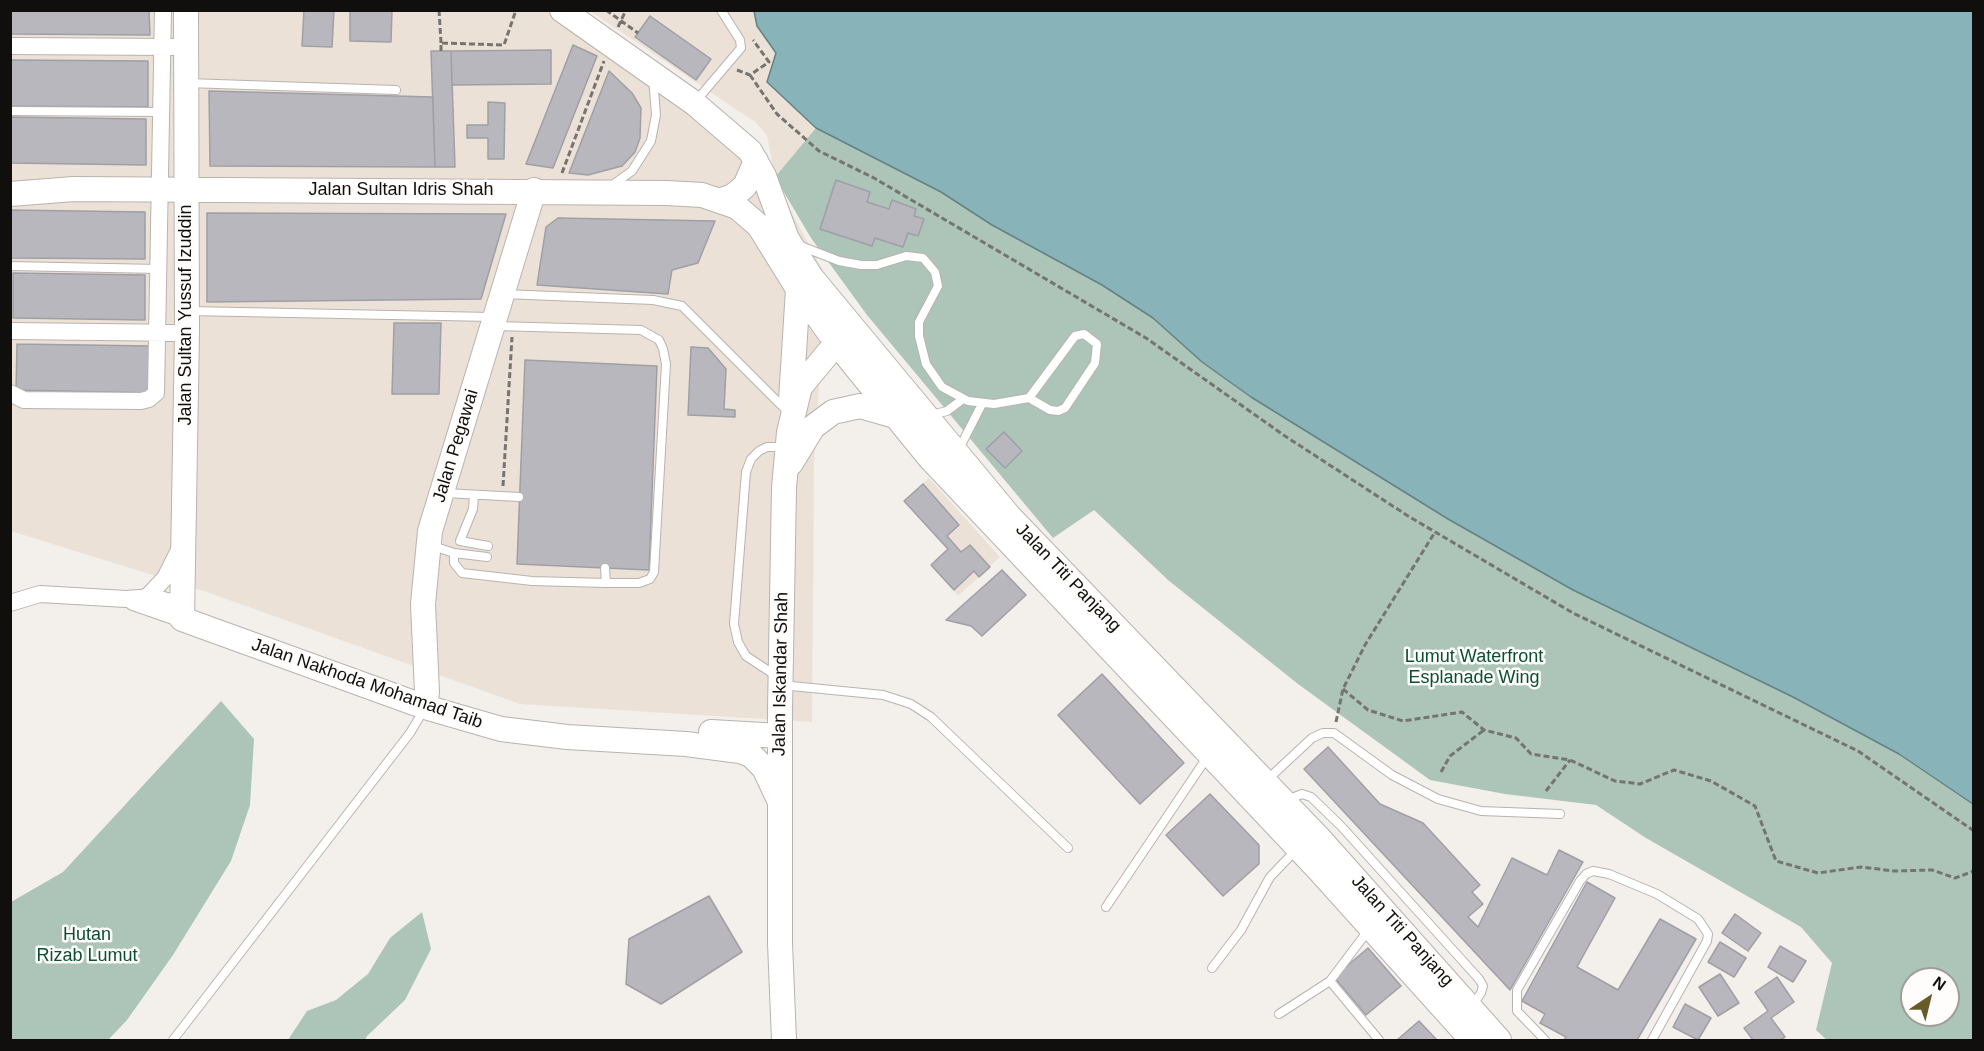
<!DOCTYPE html>
<style>
body{margin:0}
#map{position:relative;width:1984px;height:1051px;overflow:hidden;background:#f3efea;font-family:Helvetica,sans-serif}
canvas{display:block}
.frame{position:absolute;inset:0;border:12px solid #100f0d;pointer-events:none}
.north{position:absolute;left:1900px;top:967px;width:60px;height:60px;box-sizing:border-box;background:#fefdfb;border:2px solid #9f9e9c;border-radius:50%;rotate:35deg;font-size:16px;font-weight:700;line-height:24px;text-align:center;color:#100f0d}
.north::after{content:'';display:block;margin:auto;width:21px;height:27px;background:#675b27;clip-path:polygon(50% 0,100% 100%,50% 72%,0 100%)}
</style>
<div id="map">
<canvas width="1984" height="1051"></canvas>
<div class="frame"></div>
<div class="north">N</div>
</div>
<script>
const g = document.querySelector('canvas').getContext('2d');
g.lineJoin = 'round';
function paint(path, color) {
  g.fillStyle = color;
  g.fill(path, 'evenodd');
}
function toPath(rows) {
  const path = new Path2D();
  for (const r of rows) {
    path.moveTo(r[0], r[1]);
    for (let i = 2; i < r.length; i += 2) path.lineTo(r[i], r[i + 1]);
  }
  return path;
}
function trace(path, color, width, dash) {
  g.strokeStyle = color;
  g.lineWidth = width;
  g.lineCap = dash ? 'butt' : 'round';
  g.setLineDash(dash || []);
  g.stroke(path);
}
function write(font, color, halo, rows, align = 'center') {
  g.font = font + ' Helvetica,sans-serif';
  g.lineWidth = 5;
  g.setLineDash([]);
  g.textBaseline = 'middle';
  g.strokeStyle = halo;
  g.fillStyle = color;
  for (const [text, x, y, turn = 0] of rows) {
    g.save();
    g.translate(x, y);
    g.rotate((+turn || 0) * Math.PI / 180);
    g.textAlign = isNaN(turn) ? turn : align;
    if (halo) g.strokeText(text, 0, 0);
    g.fillText(text, 0, 0);
    g.restore();
  }
}
paint(toPath([
 [10,11,572,11,749,134,826,276,814,463,812,722,520,704,204,591,11,531],
 [590,11,754,11,757,26,776,53,767,82,816,128,775,177,767,135,755,122],
 [929,478,1000,557,958,596,931,565,948,549,904,501]
]), '#ece1d7');
paint(toPath([
 [816,128,941,192,992,225,1102,285,1153,318,1202,362,1251,397,1448,519,1573,590,1793,697,1899,754,1973,804,1973,1040,1827,1040,1816,1030,1832,963,1801,927,1646,838,1596,805,1505,794,1430,780,1298,684,1168,580,1094,510,1053,538,867,315,811,238,775,177],
 [1912,979,1948,979,1948,1015,1912,1015],
 [221,701,254,739,250,805,231,861,173,955,127,1020,108,1040,11,1040,11,902,63,872],
 [422,912,431,949,405,1000,367,1036,365,1040,288,1040,307,1011,336,1000,368,974,390,938]
]), '#acc5b8');
const water = toPath([
 [754,11,1973,11,1973,804,1899,754,1793,697,1573,590,1448,519,1251,397,1202,362,1153,318,1102,285,992,225,941,192,816,128,767,82,776,53,757,26,754,11]
]);
paint(water, '#88b3b9');
trace(water, '#648285', 1.5);
const building = toPath([
 [10,10,149,10,150,35,10,34,10,10],
 [304,10,334,10,332,47,302,46,304,10],
 [350,10,392,10,391,42,350,41,350,10],
 [650,16,711,59,696,80,635,37,650,16],
 [573,45,597,56,553,168,526,164,573,45],
 [551,50,551,84,452,85,451,51,551,50],
 [431,51,451,51,455,167,435,167,431,51],
 [10,60,148,61,148,107,10,106,10,60],
 [609,71,632,93,641,108,640,138,635,152,622,166,588,175,569,173,609,71],
 [209,91,433,97,435,167,210,166,209,91],
 [488,102,505,103,504,159,488,159,488,138,467,138,467,125,488,125,488,102],
 [10,117,146,119,146,165,10,163,10,117],
 [836,180,870,192,867,202,889,209,892,200,916,209,914,216,924,219,918,236,908,233,903,247,875,238,872,246,820,229,836,180],
 [11,210,145,212,145,259,11,258,11,210],
 [207,213,506,214,481,299,207,302,207,213],
 [558,218,715,221,698,263,672,270,668,294,537,285,546,227,558,218],
 [13,273,145,275,145,320,13,318,13,273],
 [394,323,441,323,439,394,392,394,394,323],
 [17,344,151,346,150,393,16,390,17,344],
 [691,347,708,348,726,369,724,409,735,410,735,417,688,415,691,347],
 [525,360,657,366,649,570,517,564,525,360],
 [1004,432,1022,451,1005,468,986,449,1004,432],
 [923,484,959,525,947,536,961,552,970,545,990,567,979,577,974,571,954,590,931,565,948,549,904,501,923,484],
 [1002,570,1026,595,982,636,971,626,946,620,1002,570],
 [1102,674,1184,763,1140,804,1058,715,1102,674],
 [1328,747,1380,804,1423,823,1480,885,1472,892,1483,904,1468,917,1478,927,1512,858,1547,875,1559,850,1583,862,1510,990,1304,769,1328,747],
 [1210,794,1259,845,1259,864,1223,896,1166,835,1210,794],
 [1587,882,1615,898,1577,967,1618,990,1660,919,1696,939,1637,1040,1564,1040,1566,1037,1540,1023,1545,1014,1522,1001,1587,882],
 [709,896,742,952,661,1004,626,984,629,939,709,896],
 [1735,914,1761,933,1748,951,1722,933,1735,914],
 [1720,942,1746,958,1734,977,1708,962,1720,942],
 [1780,946,1806,961,1793,982,1768,967,1780,946],
 [1368,948,1401,986,1366,1015,1334,977,1368,948],
 [1720,974,1739,1003,1718,1016,1699,987,1720,974],
 [1777,977,1794,1002,1771,1018,1785,1037,1780,1040,1753,1040,1744,1028,1768,1011,1755,992,1777,977],
 [1685,1004,1711,1018,1698,1040,1673,1027,1685,1004],
 [1419,1021,1437,1040,1397,1040,1419,1021]
]);
paint(building, '#b7b7bd');
trace(building, '#9f9fa5', 1.5);
const lane = toPath([
 [187,83,396,90],
 [696,101,741,48,740,40,721,10],
 [10,111,161,112],
 [611,186,632,171,651,141,656,115,653,78],
 [798,245,839,261,861,265,877,265,906,256,923,258,935,272,938,286,919,322,919,336,926,364,942,387,968,401,994,404,1029,398,1075,336,1084,334,1097,344,1095,363,1065,408,1058,411,1050,410,1029,398],
 [10,266,159,269],
 [503,294,653,300,682,306,788,412],
 [189,311,492,317],
 [496,326,641,330,659,340,663,349,666,364,654,572,650,579,639,583,606,583,605,568],
 [931,415,947,411,963,399],
 [959,449,982,404],
 [445,493,519,497],
 [474,495,473,509,460,541,488,546],
 [430,545,454,553,487,557],
 [454,553,454,563,462,573,532,581,606,583],
 [778,677,746,656,738,642,734,624,746,472,751,459,759,451,767,447,786,447],
 [781,685,883,695,911,704,931,717,1068,848],
 [1267,780,1312,738,1323,733,1334,733,1392,775,1438,799,1481,811,1560,814],
 [1287,800,1302,794,1311,797,1341,826,1479,979,1483,986,1481,993,1472,1006],
 [1106,907,1208,756],
 [1370,928,1330,981,1379,1040],
 [1212,968,1241,930,1270,877,1296,850],
 [1279,1014,1330,981],
 [173,1040,410,733,425,708],
 [1545,1040,1517,1011,1517,990,1580,881,1586,874,1593,871,1609,874,1657,894,1698,919,1708,934,1707,941,1652,1040]
]);
const street = toPath([
 [10,46,173,47],
 [10,331,187,333],
 [10,393,24,400,141,401,149,399,156,393,163,10],
 [146,598,165,578,180,548],
 [133,602,182,619],
 [10,603,40,594,126,599,152,597,182,605]
]);
const secondary = toPath([
 [186,10,187,333,182,619,425,707,501,729,567,737,686,744,740,751,751,755,764,768,779,800],
 [562,10,694,103,750,151,764,176,787,239,811,277,1009,516,1318,837,1499,1040],
 [10,194,74,189,667,193,702,195,737,207,759,226,798,289,838,345,929,457,1318,869,1472,1040],
 [722,200,733,196,745,186,756,161],
 [791,400,798,289],
 [791,463,813,427,833,412,860,406,895,416],
 [425,707,427,692,423,604,430,531,534,190],
 [711,732,780,736],
 [784,1040,780,943,780,710,784,488,789,432,800,387,829,352,849,336]
]);
trace(lane, '#b8b3af', 10);
trace(street, '#b8b3af', 18);
trace(secondary, '#b8b3af', 26);
trace(toPath([
 [439,10,441,43],
 [606,10,638,33],
 [618,27,626,10],
 [441,51,441,43,504,45,516,10],
 [737,70,750,75,769,62,753,40],
 [750,75,777,114,819,151,874,178,1146,338,1285,436,1408,516,1573,613,1858,751,1974,831],
 [562,173,604,61],
 [503,486,512,337],
 [1343,689,1368,710,1403,721,1462,712,1484,730,1516,738,1531,754,1570,760,1615,781,1640,784,1674,770,1711,781,1755,806,1776,861,1818,873,1861,867,1894,871,1932,870,1955,878,1974,871],
 [1336,722,1343,689,1365,645,1435,532],
 [1441,772,1450,756,1484,730],
 [1546,791,1570,760]
]), '#767471', 3, [6, 3]);
trace(lane, '#fff', 8);
trace(street, '#fff', 16);
trace(secondary, '#fff', 24);
write('18px', '#100f0d', '#fefdfb', [
 ["Jalan Sultan Idris Shah",401,190],
 ["Jalan Sultan Yussuf Izuddin",186,315,-90],
 ["Jalan Pegawai",456,446,-73],
 ["Jalan Titi Panjang",1068,578,46],
 ["Jalan Iskandar Shah",781,674,-89],
 ["Jalan Nakhoda Mohamad Taib",367,684,19],
 ["Jalan Titi Panjang",1402,931,48]
]);
write('18px', '#0c4e35', '#fefdfb', [
 ["Lumut Waterfront",1474,657],
 ["Esplanade Wing",1474,678],
 ["Hutan",87,935],
 ["Rizab Lumut",87,956]
]);
</script>
